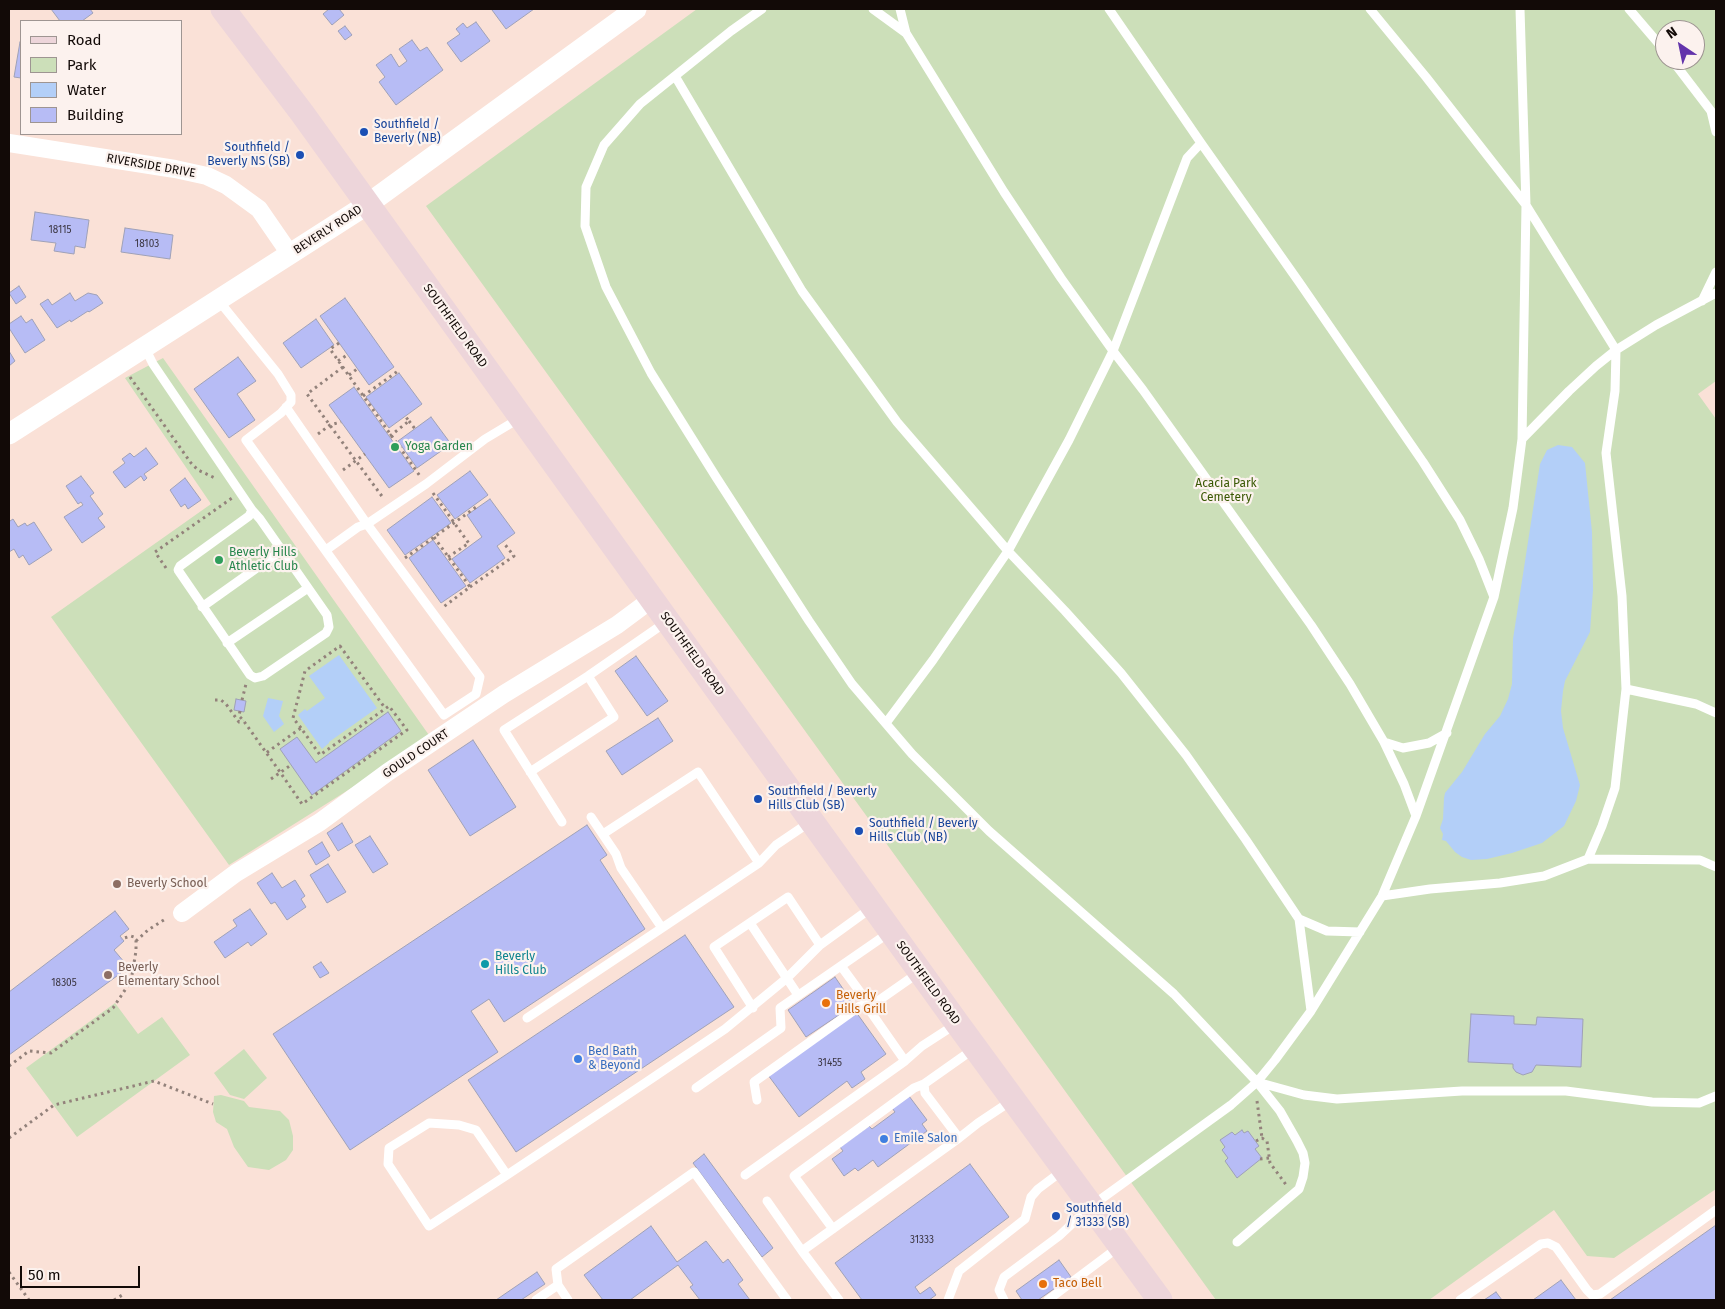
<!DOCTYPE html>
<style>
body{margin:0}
#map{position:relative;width:1725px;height:1309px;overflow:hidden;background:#fae1d7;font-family:"Fira Sans",sans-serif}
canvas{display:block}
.frame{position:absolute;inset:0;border:10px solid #120a07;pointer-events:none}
.legend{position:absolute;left:20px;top:20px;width:162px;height:115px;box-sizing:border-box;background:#fcf2ee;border:1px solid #9e9592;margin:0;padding:6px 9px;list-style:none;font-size:15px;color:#120a07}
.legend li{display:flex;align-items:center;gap:10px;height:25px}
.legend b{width:25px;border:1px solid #9e9592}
.north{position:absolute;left:1655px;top:20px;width:50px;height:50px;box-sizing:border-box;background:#fcf2ee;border:1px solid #9e9592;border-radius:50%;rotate:326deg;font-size:14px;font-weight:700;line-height:20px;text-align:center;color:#120a07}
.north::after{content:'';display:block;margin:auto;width:18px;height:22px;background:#6334ab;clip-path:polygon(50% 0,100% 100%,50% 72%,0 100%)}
.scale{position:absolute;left:20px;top:1266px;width:120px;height:22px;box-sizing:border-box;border:2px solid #120a07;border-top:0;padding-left:6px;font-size:15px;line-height:18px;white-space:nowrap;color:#120a07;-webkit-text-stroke:4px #fcf2ee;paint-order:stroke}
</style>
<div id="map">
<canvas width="1725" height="1309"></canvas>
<div class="frame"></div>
<ul class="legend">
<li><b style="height:6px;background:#edd5da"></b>Road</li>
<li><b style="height:14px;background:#ccdfb9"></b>Park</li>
<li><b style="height:14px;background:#b3cff8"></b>Water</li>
<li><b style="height:14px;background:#b7bcf5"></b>Building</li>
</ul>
<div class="north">N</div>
<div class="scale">50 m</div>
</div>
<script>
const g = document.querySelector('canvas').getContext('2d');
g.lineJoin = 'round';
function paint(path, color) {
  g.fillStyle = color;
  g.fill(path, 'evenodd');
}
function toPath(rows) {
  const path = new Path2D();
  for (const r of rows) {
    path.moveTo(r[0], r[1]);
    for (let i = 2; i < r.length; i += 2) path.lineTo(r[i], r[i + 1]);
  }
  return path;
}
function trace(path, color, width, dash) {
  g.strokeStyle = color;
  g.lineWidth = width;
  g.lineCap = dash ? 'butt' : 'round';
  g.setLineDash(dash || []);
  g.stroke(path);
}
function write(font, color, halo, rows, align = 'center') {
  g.font = font + ' "Fira Sans",sans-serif';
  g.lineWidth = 4.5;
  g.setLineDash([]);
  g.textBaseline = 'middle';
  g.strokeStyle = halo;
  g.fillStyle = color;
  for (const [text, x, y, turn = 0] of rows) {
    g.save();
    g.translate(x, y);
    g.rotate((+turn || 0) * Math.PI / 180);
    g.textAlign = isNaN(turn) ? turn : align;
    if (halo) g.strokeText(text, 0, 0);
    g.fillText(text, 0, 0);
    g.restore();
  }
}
paint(toPath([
 [697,9,1716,9,1716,381,1698,394,1716,419,1716,1189,1614,1258,1587,1256,1554,1210,1429,1300,1216,1300,426,206],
 [1665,30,1695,30,1695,60,1665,60],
 [163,358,431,738,229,865,51,617,211,504,125,378],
 [115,1003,138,1034,162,1017,190,1055,77,1137,26,1068],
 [244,1049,267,1078,244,1099,230,1095,214,1073],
 [221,1095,244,1101,249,1107,280,1111,289,1120,293,1136,293,1150,286,1160,269,1170,248,1167,234,1147,227,1129,216,1122,213,1112,214,1096]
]), '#ccdfb9');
paint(toPath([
 [1558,445,1572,447,1585,463,1592,532,1593,590,1590,632,1565,681,1563,691,1561,711,1563,728,1580,785,1576,801,1564,826,1542,843,1512,853,1487,859,1471,860,1462,857,1455,852,1446,841,1442,840,1443,834,1440,828,1443,819,1444,798,1445,793,1462,772,1485,734,1500,716,1508,699,1512,684,1513,639,1540,464,1547,450],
 [339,655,377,708,329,742,329,743,322,749,298,715,305,709,307,711,325,698,309,676],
 [268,698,283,701,279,716,284,724,274,732,263,716]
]), '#b3cff8');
const building = toPath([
 [51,9,90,9,93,13,82,21,60,21,51,9],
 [329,9,339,9,344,15,332,25,323,14,329,9],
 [494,9,534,9,506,29,492,10,494,9],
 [476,22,490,41,461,62,447,43,460,34,456,29,463,23,467,28,476,22],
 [345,26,352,35,345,40,338,31,345,26],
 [412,40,420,51,427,47,443,70,396,105,379,82,385,77,376,65,391,54,399,67,407,61,399,49,412,40],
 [20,42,21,42,21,78,14,77,20,42],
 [35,212,89,220,85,248,75,246,74,254,54,251,56,243,31,240,35,212],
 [125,228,173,235,170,259,121,252,125,228],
 [19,286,26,297,16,304,9,293,19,286],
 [70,293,75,301,88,293,97,295,103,303,89,312,88,311,71,322,70,320,57,328,40,304,48,299,52,305,70,293],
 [345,298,394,367,369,385,320,316,345,298],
 [21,316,26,323,32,319,45,340,25,353,9,328,9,324,21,316],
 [316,319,334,345,301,368,283,343,316,319],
 [9,351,15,361,9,366,9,351],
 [238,357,256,381,237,394,255,420,229,438,194,389,238,357],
 [399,373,422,404,389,428,366,397,399,373],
 [354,387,414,471,389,488,329,405,354,387],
 [431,417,451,444,417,468,398,441,431,417],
 [146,448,158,464,144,474,147,478,144,481,141,476,125,488,113,472,125,463,122,459,130,453,134,457,146,448],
 [470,471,488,495,455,519,437,495,470,471],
 [81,476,94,493,90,496,103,514,98,518,105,527,82,543,64,517,83,505,81,502,78,504,66,486,81,476],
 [185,478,201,500,188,509,185,504,181,507,170,490,185,478],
 [432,497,451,523,405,555,387,530,432,497],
 [490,499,515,533,497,546,505,558,470,583,452,559,482,537,467,515,490,499],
 [9,518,10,521,13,519,18,527,25,523,27,526,34,522,52,550,29,565,23,555,19,558,14,549,9,552,9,518],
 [433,540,466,586,441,603,409,558,433,540],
 [636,656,668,701,647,716,615,671,636,656],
 [236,699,246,701,244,712,234,710,236,699],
 [388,712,401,731,312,795,280,749,297,737,316,763,388,712],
 [658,718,673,741,622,775,606,751,658,718],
 [473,740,516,807,470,836,428,770,473,740],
 [342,823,353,842,338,851,327,833,342,823],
 [587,825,607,855,600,860,645,929,504,1022,489,999,471,1011,498,1052,350,1150,273,1034,587,825],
 [370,836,388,864,373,873,355,845,370,836],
 [322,842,330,856,316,865,308,851,322,842],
 [328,864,346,892,327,903,310,875,328,864],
 [272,873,282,888,295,880,305,896,301,899,306,907,287,920,275,902,271,904,257,883,272,873],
 [250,909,267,934,251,946,248,942,225,958,214,942,237,926,233,920,250,909],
 [115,911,129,929,120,936,124,941,114,950,125,963,118,969,121,973,9,1055,9,992,115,911],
 [685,935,734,1007,516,1152,468,1080,685,935],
 [321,962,329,973,320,978,313,967,321,962],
 [835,977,854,1005,806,1037,788,1010,835,977],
 [856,1012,886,1054,861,1072,865,1079,852,1088,847,1081,799,1117,768,1075,856,1012],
 [1471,1014,1514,1016,1514,1024,1536,1025,1537,1017,1583,1019,1581,1067,1536,1065,1532,1072,1523,1075,1516,1072,1513,1068,1513,1064,1468,1062,1471,1014],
 [909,1096,927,1120,922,1124,927,1131,878,1167,873,1160,858,1171,855,1168,844,1176,832,1159,843,1151,840,1147,869,1126,872,1129,895,1112,892,1108,909,1096],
 [1242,1130,1244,1133,1248,1131,1259,1146,1255,1149,1262,1158,1237,1178,1225,1161,1228,1158,1222,1150,1225,1147,1220,1140,1232,1132,1235,1135,1242,1130],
 [704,1154,773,1248,762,1257,693,1163,704,1154],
 [970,1164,1009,1217,915,1287,920,1294,930,1287,936,1295,929,1300,862,1300,835,1263,970,1164],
 [1716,1225,1716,1300,1610,1300,1716,1225],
 [651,1226,677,1262,706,1241,723,1263,728,1259,743,1280,738,1284,750,1300,700,1300,690,1287,693,1285,678,1265,630,1300,603,1300,584,1275,651,1226],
 [1059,1260,1071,1277,1038,1300,1022,1300,1016,1291,1059,1260],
 [537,1272,545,1284,521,1300,496,1300,537,1272],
 [1561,1280,1576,1300,1533,1300,1561,1280],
 [1496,1292,1502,1300,1484,1300,1496,1292]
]);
paint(building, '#b7bcf5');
trace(building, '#9fa1b7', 1);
trace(toPath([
 [339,343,330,349,420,476],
 [338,361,347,355],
 [343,367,307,394,384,499],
 [349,375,357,369],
 [130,377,191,463,198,470,215,478],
 [363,396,398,371],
 [409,421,415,429],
 [318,434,330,425,341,422],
 [390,436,409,421,405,416],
 [343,470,365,454],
 [433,493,470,545],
 [434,537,470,587,442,608],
 [448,557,469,543],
 [405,558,479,505],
 [166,568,155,552,232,498],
 [470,587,514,556,503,542],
 [215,700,221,700,226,704,239,722,243,720],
 [242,700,246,684],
 [240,711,239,716,243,720,280,772,302,804,407,730,389,706,320,755,301,728,266,753],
 [301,728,293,718,305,671,340,646,385,708],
 [271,779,291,765],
 [136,941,148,930,167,918],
 [9,1066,29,1051,51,1053,113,1008,131,981,136,951,136,941,134,937,131,936,121,939],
 [1257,1101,1262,1138],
 [9,1138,54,1105,154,1081,213,1104],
 [1256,1141,1262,1138,1267,1141,1270,1163,1287,1186],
 [1260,1159,1269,1158],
 [9,1272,29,1300],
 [114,1300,124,1294]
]), '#93827b', 3, [2.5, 4]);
trace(toPath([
 [762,9,731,31,640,104,604,145,586,187,585,226,606,287,651,373,716,477,809,621,852,684,912,754,989,831,1174,994,1257,1082,1275,1060,1311,1011,1382,896,1416,816,1494,597,1513,508,1522,439,1569,391,1596,366,1616,350,1656,325,1716,293],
 [873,9,906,33,1004,192,1061,278,1113,351,1143,390,1311,625,1350,684,1384,742,1404,784,1416,816],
 [900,9,906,33],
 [1109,9,1201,143,1299,282,1423,462,1460,520,1479,559,1494,597],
 [1370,9,1426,77,1526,205,1616,350,1615,391,1606,453,1622,596,1626,689,1615,788,1602,826,1588,859],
 [1520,9,1526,205,1522,439],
 [1629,9,1665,51],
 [1672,60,1711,111,1716,132],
 [675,76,802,291,897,422,1008,551,1065,611,1121,673,1186,755,1246,840,1299,919,1311,1011],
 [219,301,278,374,291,395,291,402,281,413,246,440,444,715,476,694,480,677,367,524,426,484,485,439,520,418],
 [1702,301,1716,272],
 [145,348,153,364,252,510,260,519,327,615,329,627,326,633,263,676,255,678,250,675,178,570,180,566,249,516,252,510],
 [286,407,367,524,358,527,326,550],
 [202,607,282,550],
 [227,643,308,588],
 [1626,689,1696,704,1716,713],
 [886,723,933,660,1008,551,1069,440,1113,351,1187,158,1201,143],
 [1384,742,1403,748,1429,743,1447,733],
 [530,772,614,717,588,676],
 [591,817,616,854,621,868,662,928,759,863,776,845,810,822],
 [562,822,504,730,588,676,666,622],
 [603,834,698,772,759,863],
 [1382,896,1430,889,1500,883,1544,876,1588,859,1700,860,1716,867],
 [1299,919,1327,931,1360,932],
 [750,923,798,995],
 [841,966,863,996,868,1008,918,973],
 [753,1008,714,947,788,897,820,945],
 [527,1018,662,928],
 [696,1088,781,1028,780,1008,890,932],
 [757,1100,754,1082,860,1006,868,1008,905,1061],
 [959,1138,925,1093,924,1084,975,1048],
 [507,1175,476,1130,459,1125,429,1123,389,1148,388,1164,429,1226,507,1175,648,1081,725,1029,787,978,820,945,871,908],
 [745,1175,905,1061,922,1046,956,1024],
 [767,1201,802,1251,959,1138,978,1123,1011,1101],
 [833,1229,794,1176,914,1088,924,1084],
 [1237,1242,1299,1189,1303,1177,1305,1163,1303,1153,1297,1141,1280,1111,1257,1082],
 [802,1251,839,1300],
 [536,1300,558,1285],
 [568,1300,558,1285,556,1269,694,1172,787,1300],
 [948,1300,959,1271,1025,1219,1031,1197,1038,1189,1062,1171],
 [1004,1300,999,1290,1004,1277,1059,1236,1090,1207,1231,1105,1257,1082,1304,1095,1337,1099,1462,1091,1566,1091,1652,1102,1699,1103,1716,1096],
 [1048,1300,1120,1246],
 [1460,1300,1541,1244,1548,1243,1556,1247,1587,1290,1592,1295,1600,1294,1716,1210]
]), '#fff', 9);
trace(toPath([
 [9,143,175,169,207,176,226,185,259,209,290,254],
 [182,913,236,873,320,822,388,772,504,694,617,625,652,599]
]), '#fff', 18);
trace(toPath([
 [9,434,368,204,636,9]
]), '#fff', 21);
trace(toPath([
 [223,9,302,113,957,1023,1160,1300]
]), '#edd5da', 25);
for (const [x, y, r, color] of [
 [364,132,5,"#1a4fb4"],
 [300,155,5,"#1a4fb4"],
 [395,447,5,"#2e9e5b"],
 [219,560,5,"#2e9e5b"],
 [758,799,5,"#1a4fb4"],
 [859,831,5,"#1a4fb4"],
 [117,884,5,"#8d6e63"],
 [485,964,5,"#0f9aa8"],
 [108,975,5,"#8d6e63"],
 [826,1003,5,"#e8710a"],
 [578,1059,5,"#3f7fe0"],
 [884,1139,5,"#3f7fe0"],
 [1056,1216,5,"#1a4fb4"],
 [1043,1284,5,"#e8710a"]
]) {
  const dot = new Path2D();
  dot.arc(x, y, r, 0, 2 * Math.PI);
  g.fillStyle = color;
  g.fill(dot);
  trace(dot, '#fcf2ee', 2);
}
write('10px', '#3b3642', null, [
 ["18115",60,230],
 ["18103",147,244],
 ["18305",64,983],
 ["31455",830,1063],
 ["31333",922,1240]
]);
write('12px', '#164399', '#fcf2ee', [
 ["Southfield /",374,125],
 ["Beverly (NB)",374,139],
 ["Southfield /",290,148,"right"],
 ["Beverly NS (SB)",290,162,"right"],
 ["Southfield / Beverly",768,792],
 ["Hills Club (SB)",768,806],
 ["Southfield / Beverly",869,824],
 ["Hills Club (NB)",869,838],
 ["Southfield",1066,1209],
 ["/ 31333 (SB)",1066,1223]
], 'left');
write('12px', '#120a07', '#fcf2ee', [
 ["RIVERSIDE DRIVE",151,166,10],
 ["BEVERLY ROAD",328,230,-33],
 ["SOUTHFIELD ROAD",455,326,54],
 ["SOUTHFIELD ROAD",692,654,54],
 ["GOULD COURT",416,754,-34],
 ["SOUTHFIELD ROAD",928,983,54]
]);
write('12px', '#27864d', '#fcf2ee', [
 ["Yoga Garden",405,447],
 ["Beverly Hills",229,553],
 ["Athletic Club",229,567]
], 'left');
write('12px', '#395803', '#fcf2ee', [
 ["Acacia Park",1226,484],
 ["Cemetery",1226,498]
]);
write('12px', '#785e54', '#fcf2ee', [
 ["Beverly School",127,884],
 ["Beverly",118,968],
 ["Elementary School",118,982]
], 'left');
write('12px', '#0d838f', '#fcf2ee', [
 ["Beverly",495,957],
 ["Hills Club",495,971]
], 'left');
write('12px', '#c56008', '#fcf2ee', [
 ["Beverly",836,996],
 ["Hills Grill",836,1010],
 ["Taco Bell",1053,1284]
], 'left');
write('12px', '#366cbe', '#fcf2ee', [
 ["Bed Bath",588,1052],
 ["& Beyond",588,1066],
 ["Emile Salon",894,1139]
], 'left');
</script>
